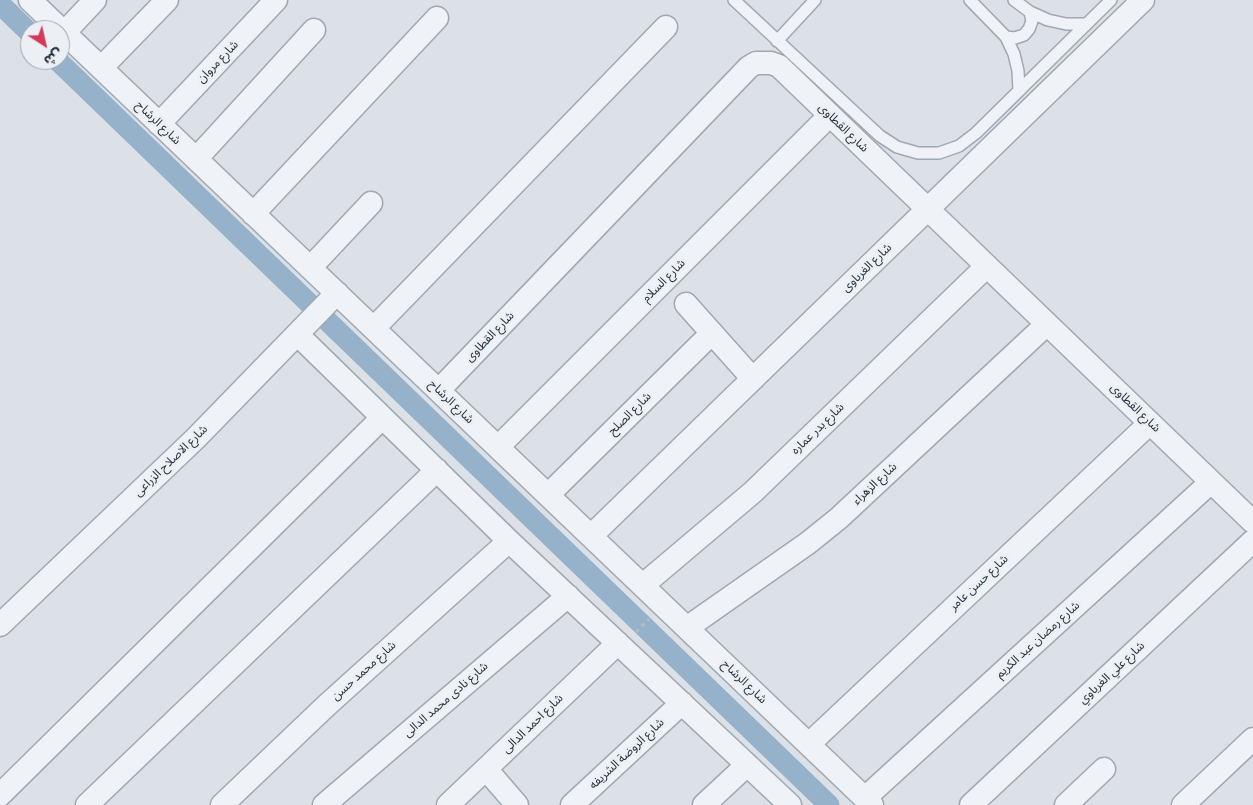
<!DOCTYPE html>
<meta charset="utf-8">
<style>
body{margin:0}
#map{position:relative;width:1253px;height:805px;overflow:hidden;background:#dce1e7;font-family:Signika,"Noto Sans Arabic",sans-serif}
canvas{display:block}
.north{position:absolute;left:20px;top:20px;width:50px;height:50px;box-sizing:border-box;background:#ecf0f5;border:1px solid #9ca3ac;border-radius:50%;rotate:145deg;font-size:14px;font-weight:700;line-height:20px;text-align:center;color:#25303f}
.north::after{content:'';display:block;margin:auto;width:18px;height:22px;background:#d53959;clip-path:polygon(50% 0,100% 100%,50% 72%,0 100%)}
</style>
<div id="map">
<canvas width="1253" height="805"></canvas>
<div class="north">ش</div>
</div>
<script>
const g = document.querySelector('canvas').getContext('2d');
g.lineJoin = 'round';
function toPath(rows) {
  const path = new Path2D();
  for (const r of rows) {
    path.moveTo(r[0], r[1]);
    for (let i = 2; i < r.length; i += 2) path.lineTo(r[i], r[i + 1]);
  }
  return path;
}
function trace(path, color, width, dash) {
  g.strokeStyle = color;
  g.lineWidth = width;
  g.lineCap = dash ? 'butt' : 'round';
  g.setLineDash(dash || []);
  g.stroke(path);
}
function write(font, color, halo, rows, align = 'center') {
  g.font = font + ' Signika,"Noto Sans Arabic",sans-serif';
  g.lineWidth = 5;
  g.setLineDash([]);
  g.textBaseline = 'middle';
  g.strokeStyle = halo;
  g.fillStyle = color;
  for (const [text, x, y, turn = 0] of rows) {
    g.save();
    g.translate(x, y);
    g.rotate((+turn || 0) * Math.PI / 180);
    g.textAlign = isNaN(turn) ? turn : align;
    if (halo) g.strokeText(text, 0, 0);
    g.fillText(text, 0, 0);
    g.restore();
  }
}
trace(toPath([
 [0,4,30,33],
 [57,60,829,805]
]), '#95b2ca', 21);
const lane = toPath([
 [734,0,880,136,897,147,918,153,939,153,959,146,976,133,1111,0],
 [970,0,1006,37,1014,54,1018,71,1019,91],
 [1014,0,1030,12,1048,20,1066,24,1085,24],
 [1006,37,1015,38,1024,35,1029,29,1032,21,1030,12],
 [777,41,815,0]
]);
const street = toPath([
 [30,0,872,805],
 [64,33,95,0],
 [101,68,167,0],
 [159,124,276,0],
 [196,159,314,30],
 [253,214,437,18],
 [310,268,371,203],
 [686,304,753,379],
 [374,328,666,27],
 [297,334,509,541,790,805],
 [439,390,749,67,756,63,771,63,779,66,1253,522],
 [498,447,830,115],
 [549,494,712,333],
 [592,535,1143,0],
 [643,585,753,492,987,266],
 [0,625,196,438,337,293],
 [688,627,808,543,839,518,1047,324],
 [809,744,1150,423],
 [486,769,517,805],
 [0,795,382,418],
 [865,798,1211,482],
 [87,805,437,470],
 [222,805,327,705,509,541],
 [324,805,568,596],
 [448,805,618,643],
 [572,805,682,703],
 [704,805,747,765],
 [971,805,1253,541],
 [1066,805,1104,769],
 [1183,805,1253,739]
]);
trace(lane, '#a1a8b1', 14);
trace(street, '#a1a8b1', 25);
trace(toPath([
 [636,632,649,619]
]), '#b6bcc3', 3, [4, 4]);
trace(lane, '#eff2f6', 11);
trace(street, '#eff2f6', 22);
write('12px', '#25303f', '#ecf0f5', [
 ["شارع مروان",218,62,-46],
 ["شارع الرشاح",158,123,44],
 ["شارع القطاوى",843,128,44],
 ["شارع الغرباوى",867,268,-44],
 ["شارع السلام",664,281,-45],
 ["شارع القطاوى",490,337,-46],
 ["شارع الرشاح",451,402,44],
 ["شارع القطاوى",1135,408,44],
 ["شارع الصلح",630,414,-45],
 ["شارع بدر عماره",818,429,-44],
 ["شارع الاصلاح الزراعى",171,461,-44],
 ["شارع الزهراء",875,484,-43],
 ["شارع حسن عامر",979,583,-43],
 ["شارع رمضان عبد الكريم",1038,640,-42],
 ["شارع محمد حسن",364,671,-42],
 ["شارع علي الغرباوي",1112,673,-43],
 ["شارع الرشاح",744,682,44],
 ["شارع نادى محمد الدالى",446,700,-41],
 ["شارع احمد الدالى",533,724,-44],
 ["شارع الروضة الشريفه",627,754,-43]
]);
</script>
